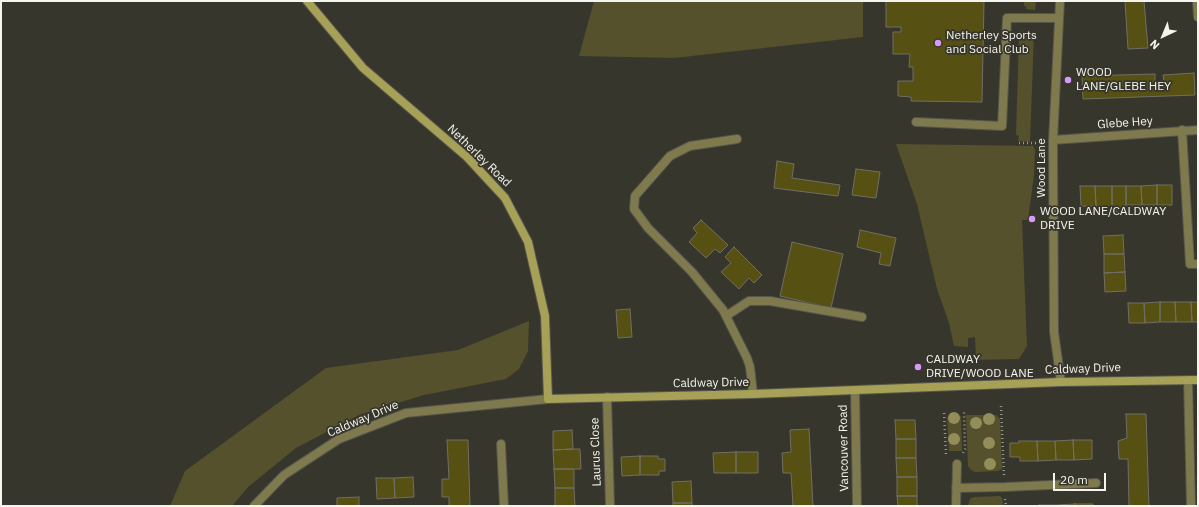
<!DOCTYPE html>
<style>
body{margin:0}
#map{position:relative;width:1199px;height:507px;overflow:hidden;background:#37362c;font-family:"IBM Plex Sans",sans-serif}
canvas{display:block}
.frame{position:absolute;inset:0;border:2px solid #f5f5ef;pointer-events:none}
.north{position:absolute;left:1143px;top:16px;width:40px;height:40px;-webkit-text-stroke:3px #37362c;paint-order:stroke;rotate:224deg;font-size:11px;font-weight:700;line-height:16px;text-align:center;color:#f5f5ef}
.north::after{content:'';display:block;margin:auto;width:14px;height:18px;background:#f5f5ef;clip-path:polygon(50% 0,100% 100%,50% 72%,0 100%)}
.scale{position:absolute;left:1053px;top:473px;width:53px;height:18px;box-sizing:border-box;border:2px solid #f5f5ef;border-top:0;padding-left:5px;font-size:12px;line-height:14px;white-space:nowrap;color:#f5f5ef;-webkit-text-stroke:3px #37362c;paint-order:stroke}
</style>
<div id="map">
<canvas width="1199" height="507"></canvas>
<div class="frame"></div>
<div class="north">N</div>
<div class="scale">20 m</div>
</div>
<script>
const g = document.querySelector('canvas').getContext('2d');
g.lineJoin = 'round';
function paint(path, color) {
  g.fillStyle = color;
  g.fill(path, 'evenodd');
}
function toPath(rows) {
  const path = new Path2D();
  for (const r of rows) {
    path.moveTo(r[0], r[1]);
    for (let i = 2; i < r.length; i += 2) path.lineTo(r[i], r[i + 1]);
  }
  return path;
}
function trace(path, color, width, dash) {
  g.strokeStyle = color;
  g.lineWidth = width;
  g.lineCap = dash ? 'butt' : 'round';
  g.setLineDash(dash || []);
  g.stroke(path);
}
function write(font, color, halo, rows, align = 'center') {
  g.font = font + ' "IBM Plex Sans",sans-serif';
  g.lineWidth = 3.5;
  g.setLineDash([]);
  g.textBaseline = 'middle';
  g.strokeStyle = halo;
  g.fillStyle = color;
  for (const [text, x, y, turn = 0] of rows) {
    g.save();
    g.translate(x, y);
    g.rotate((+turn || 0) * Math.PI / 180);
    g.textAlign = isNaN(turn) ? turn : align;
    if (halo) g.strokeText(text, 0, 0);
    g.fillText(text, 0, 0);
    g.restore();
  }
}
paint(toPath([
 [594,1,863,1,863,37,674,58,579,56],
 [1024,1,1036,1,1035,10,1026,9,1026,6,1024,6],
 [1023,30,1023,33,1030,31,1034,34,1030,142,1018,141,1019,136,1016,135,1019,35],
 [896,144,1033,146,1035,149,1034,175,1028,220,1022,220,1027,346,1019,359,976,360,975,337,968,338,968,347,954,346,949,323,937,289,917,204],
 [529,321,528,351,519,369,506,379,424,395,359,415,296,448,248,487,232,506,170,506,185,471,326,368,458,350],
 [996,415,1000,419,1002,469,998,471,975,472,971,470,968,466,966,415],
 [961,416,962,451,949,451,947,417],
 [1000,496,1002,498,1003,506,968,506,970,499,974,497]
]), '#54512c');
const building = toPath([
 [886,1,984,1,982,102,911,101,911,97,898,96,898,81,913,81,913,67,909,67,910,54,893,54,893,32,901,32,901,27,886,27,886,1],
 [1125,1,1144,1,1148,48,1128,49,1125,1],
 [1194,73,1195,95,1083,99,1082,76,1155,74,1155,82,1164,82,1163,75,1194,73],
 [777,161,794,164,792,178,840,185,838,196,774,188,777,161],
 [856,169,880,172,876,198,852,195,856,169],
 [1157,185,1172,185,1172,205,1157,205,1157,185],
 [1157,185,1157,205,1142,205,1141,186,1157,185],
 [1080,186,1095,186,1096,206,1081,206,1080,186],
 [1095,186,1112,186,1112,212,1102,212,1102,206,1096,206,1095,186],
 [1112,186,1126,186,1126,205,1122,206,1122,212,1112,212,1112,186],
 [1126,186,1141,186,1142,205,1126,205,1126,186],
 [701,220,728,245,720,253,715,249,706,258,689,242,697,233,693,228,701,220],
 [860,230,896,238,890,266,879,264,881,253,857,247,860,230],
 [1123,235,1124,254,1104,254,1103,236,1123,235],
 [792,242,843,254,831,308,780,296,792,242],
 [734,247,762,275,754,283,749,278,739,289,721,272,731,263,725,257,734,247],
 [1104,254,1124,254,1125,272,1104,273,1104,254],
 [1125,272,1126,291,1105,292,1104,273,1125,272],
 [1160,302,1160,322,1145,323,1144,303,1160,302],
 [1160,302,1175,302,1176,322,1160,322,1160,302],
 [1175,302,1191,302,1192,322,1176,322,1175,302],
 [1191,302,1198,302,1198,322,1192,322,1191,302],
 [1128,303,1144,303,1145,323,1129,323,1128,303],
 [630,309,632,337,618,338,616,310,630,309],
 [1126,414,1146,414,1149,506,1129,506,1128,459,1119,459,1118,441,1127,438,1126,414],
 [895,420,915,420,916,439,896,439,895,420],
 [809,429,813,506,793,506,791,473,783,473,782,453,791,452,790,430,809,429],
 [572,430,573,449,553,450,553,431,572,430],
 [896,439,916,439,916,458,896,458,896,439],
 [447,440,468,440,470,506,449,506,449,497,442,497,442,479,449,479,447,440],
 [1073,440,1092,440,1092,459,1074,460,1073,440],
 [1073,440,1074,460,1056,460,1055,441,1073,440],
 [1019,441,1037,441,1038,461,1020,461,1020,457,1010,457,1010,443,1019,443,1019,441],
 [1037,441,1055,441,1056,460,1038,461,1037,441],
 [573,449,580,449,581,469,554,469,553,450,573,449],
 [736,452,758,452,758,473,736,473,736,452],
 [736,452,736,473,714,473,713,453,736,452],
 [640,456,658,456,658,459,665,459,665,471,659,471,659,475,640,475,640,456],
 [640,456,640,475,622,476,621,457,640,456],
 [896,458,916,458,917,477,897,477,896,458],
 [554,469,574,469,574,488,555,488,554,469],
 [413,477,414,497,395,498,394,478,413,477],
 [897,477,917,477,917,496,897,496,897,477],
 [376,478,394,478,395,498,377,499,376,478],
 [691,481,692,503,673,503,672,482,691,481],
 [555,488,574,488,575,506,555,506,555,488],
 [897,496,917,496,917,506,898,506,897,496],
 [359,497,359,506,337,506,337,498,359,497],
 [673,503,692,503,692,506,673,506,673,503],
 [1075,504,1093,504,1093,506,1075,506,1075,504],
 [1075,504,1075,506,1057,506,1057,505,1075,504],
 [1039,505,1057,505,1057,506,1039,506,1039,505]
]);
paint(building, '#565013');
trace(building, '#706f64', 1);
const service = toPath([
 [916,122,1002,126,1007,18,1059,18],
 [737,139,690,146,670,156,635,196,634,209,648,228,692,272,723,310,747,358,750,367,753,394],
 [726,316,749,301,770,301,862,317]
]);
const minor = toPath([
 [1197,1,1198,17],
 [1182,130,1190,264,1198,264],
 [1053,140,1198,130],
 [1188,380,1191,506],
 [855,390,857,506],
 [607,397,610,506],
 [501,444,504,506],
 [956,488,1005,487,1096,483],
 [956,506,957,464]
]);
const tertiary = toPath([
 [1060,1,1053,140,1054,332,1061,382],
 [254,506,284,475,339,439,406,413,548,399]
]);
const secondary = toPath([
 [307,1,363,68,467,157,505,198,528,242,545,316,548,399,753,394,1061,382,1198,380]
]);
trace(service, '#55554b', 10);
trace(minor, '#55554b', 10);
trace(tertiary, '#55554b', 10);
trace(secondary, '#55554b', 10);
trace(toPath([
 [1019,143,1041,143],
 [1001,406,1004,476],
 [944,413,946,454,948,456],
 [963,453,965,449,964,412],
 [1005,499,1006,506]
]), '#96968e', 2.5, [1, 3]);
trace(service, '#7e7a4e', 8);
trace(minor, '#7e7a4e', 8);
trace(tertiary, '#7e7a4e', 8);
trace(secondary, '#a7a057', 8);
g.fillStyle = '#928d59';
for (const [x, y] of [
 [954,418],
 [989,419],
 [976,423],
 [954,439],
 [989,443],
 [990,464]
]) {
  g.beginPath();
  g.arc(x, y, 6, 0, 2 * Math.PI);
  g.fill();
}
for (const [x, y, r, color] of [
 [938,43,4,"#d99af7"],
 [1068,80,4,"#d99af7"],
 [1032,219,4,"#d99af7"],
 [918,367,4,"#d99af7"]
]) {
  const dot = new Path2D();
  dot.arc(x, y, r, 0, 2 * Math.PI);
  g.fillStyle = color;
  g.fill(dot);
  trace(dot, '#37362c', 1.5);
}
write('12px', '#f5f5ef', '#37362c', [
 ["Netherley Sports",946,36],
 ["and Social Club",946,50],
 ["WOOD",1076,73],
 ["LANE/GLEBE HEY",1076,87],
 ["WOOD LANE/CALDWAY",1040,212],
 ["DRIVE",1040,226],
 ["CALDWAY",926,360],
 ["DRIVE/WOOD LANE",926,374]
], 'left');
write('12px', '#f5f5ef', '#37362c', [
 ["Glebe Hey",1125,123,-4],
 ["Netherley Road",479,156,44],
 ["Wood Lane",1042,168,-90],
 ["Caldway Drive",1083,369,-2],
 ["Caldway Drive",711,383,-1],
 ["Caldway Drive",363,419,-23],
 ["Vancouver Road",844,448,-91],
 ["Laurus Close",596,452,-92]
]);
</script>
